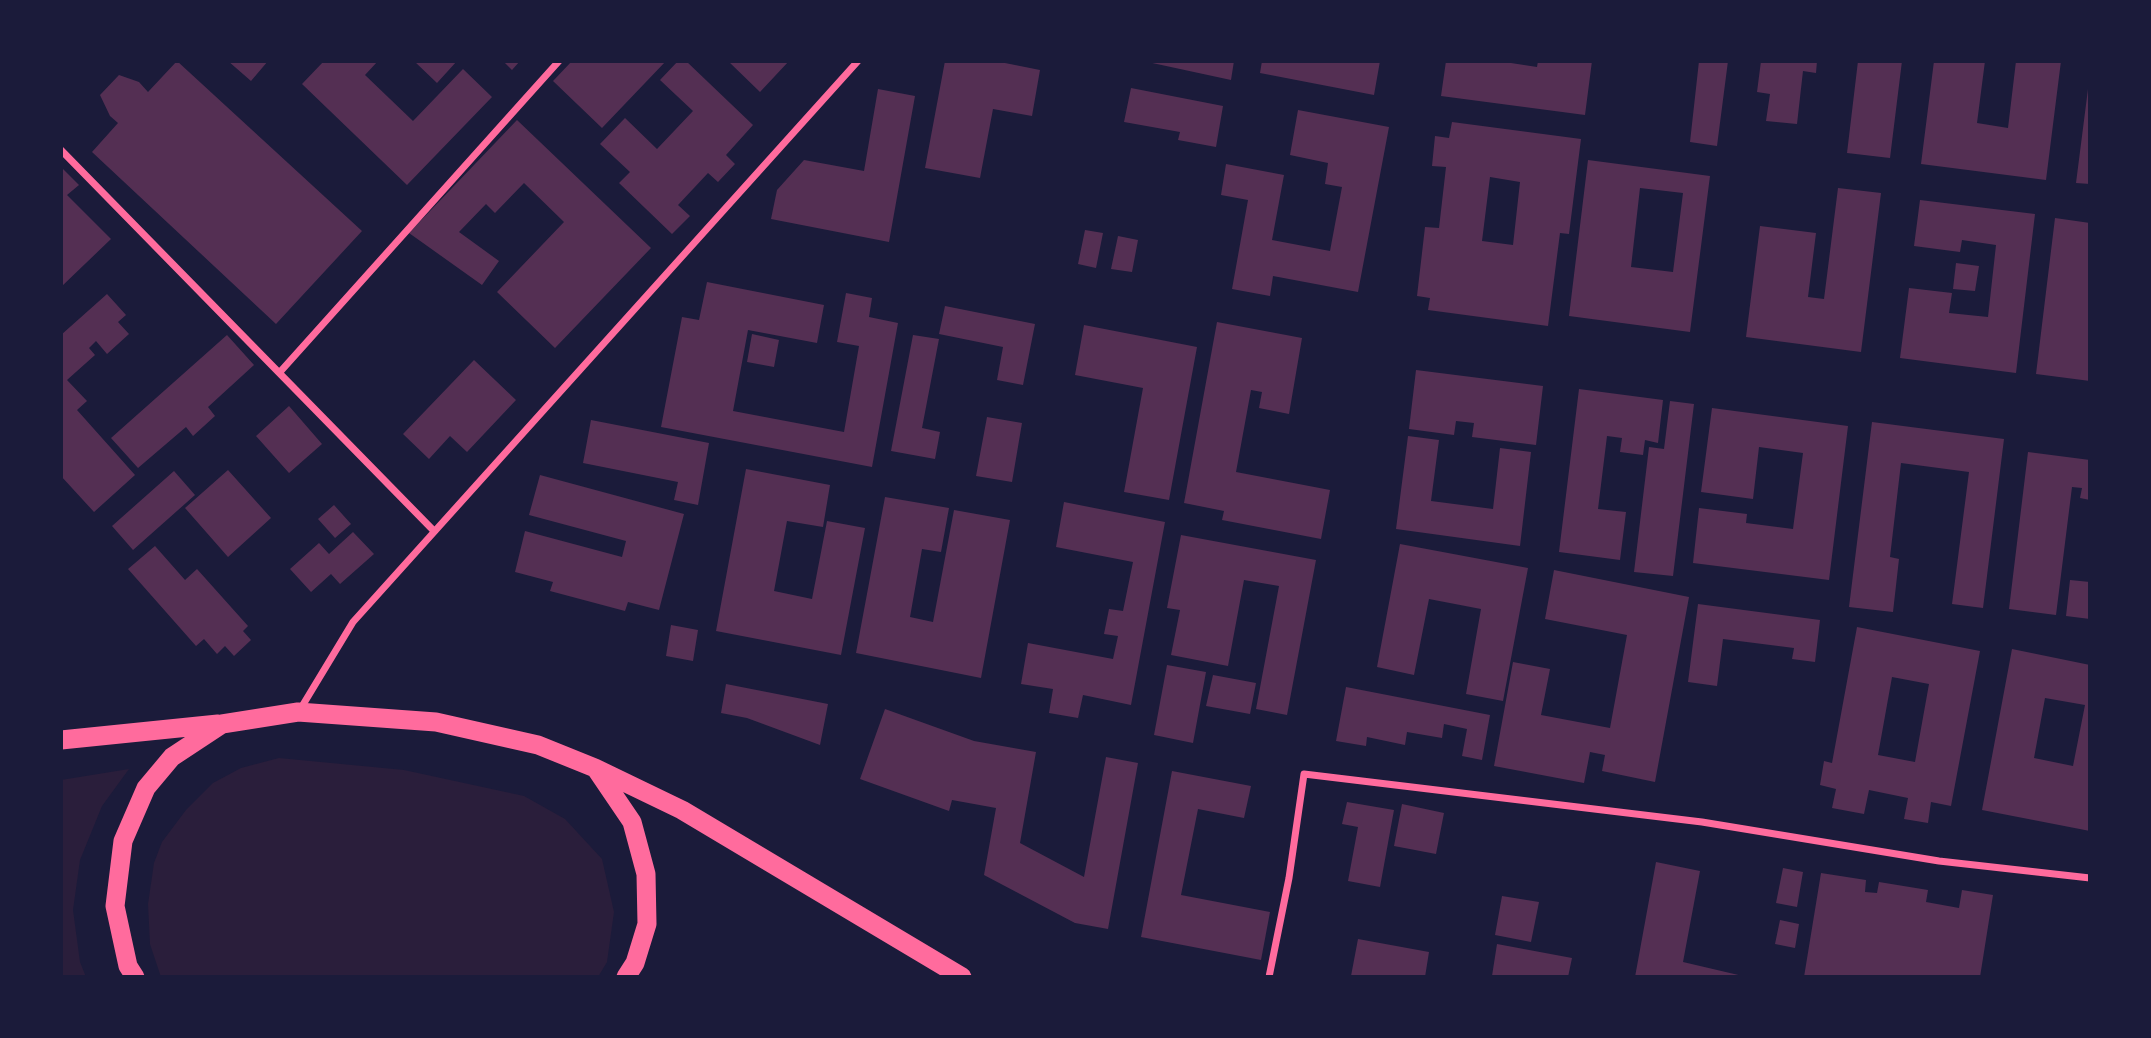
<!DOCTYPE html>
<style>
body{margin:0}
#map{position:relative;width:2151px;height:1038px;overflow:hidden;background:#1b1b3a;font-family:"Asap Condensed",sans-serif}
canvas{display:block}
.frame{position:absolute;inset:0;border:63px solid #1b1b3a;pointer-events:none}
</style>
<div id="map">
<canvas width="2151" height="1038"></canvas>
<div class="frame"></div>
</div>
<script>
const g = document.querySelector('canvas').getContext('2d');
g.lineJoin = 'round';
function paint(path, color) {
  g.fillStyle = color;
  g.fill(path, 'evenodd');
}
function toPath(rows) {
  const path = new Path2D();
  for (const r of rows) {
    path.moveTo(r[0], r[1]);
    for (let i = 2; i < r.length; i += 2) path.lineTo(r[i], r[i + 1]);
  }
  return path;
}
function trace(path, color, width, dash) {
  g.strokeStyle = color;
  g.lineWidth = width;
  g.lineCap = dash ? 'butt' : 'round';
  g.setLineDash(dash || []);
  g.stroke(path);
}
paint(toPath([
 [279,758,404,770,524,796,565,819,602,859,614,912,607,962,598,977,161,977,150,944,148,904,154,863,162,842,186,810,213,783,241,768],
 [129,769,102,806,80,860,73,910,80,962,86,977,61,977,61,780]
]), '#2a1e3b');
paint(toPath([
 [177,61,362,231,276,324,92,152,118,123,110,116,100,95,119,75,139,82,148,92],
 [228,61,268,61,251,81],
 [324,61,378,61,365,75,413,121,463,69,492,97,407,185,302,84],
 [414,61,457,61,437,83],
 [503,61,520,61,512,70],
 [572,61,666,61,602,128,553,81],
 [678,61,686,61,753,125,726,155,735,164,718,182,708,173,678,205,690,216,672,234,619,183,630,172,600,144,625,118,657,149,693,111,660,80],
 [728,61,789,61,760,92],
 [945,61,995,61,1040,70,1032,116,993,109,980,178,925,168],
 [1143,61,1234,61,1231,80],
 [1262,61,1380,61,1374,95,1260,73],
 [1446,61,1498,61,1537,67,1538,61,1592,61,1585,115,1441,96],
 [1699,61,1728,61,1717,146,1690,142],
 [1761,61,1817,61,1816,73,1803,71,1797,124,1766,121,1770,94,1757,92],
 [1858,61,1902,61,1890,158,1847,153],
 [1934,61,1985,61,1977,123,2008,128,2016,61,2061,61,2046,180,1921,164],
 [1131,88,1223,106,1216,147,1178,140,1180,132,1124,122],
 [878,89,915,96,889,242,771,219,777,190,804,160,864,171],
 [2088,89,2090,89,2090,184,2076,183],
 [1298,110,1389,127,1358,292,1273,276,1270,296,1232,289,1248,200,1221,195,1226,164,1284,175,1272,240,1330,251,1342,187,1325,184,1328,163,1290,155],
 [517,120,651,248,555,348,497,292,564,222,524,183,495,213,486,204,459,232,499,261,482,285,409,233],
 [1452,122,1581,139,1569,234,1560,233,1548,326,1428,310,1430,298,1417,296,1425,227,1439,228,1446,167,1432,166,1435,136,1449,138],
 [1490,177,1520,182,1513,245,1482,241],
 [1588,160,1710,176,1690,332,1569,316],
 [1640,188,1683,193,1673,272,1631,267],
 [61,167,79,185,67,195,111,239,61,287],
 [1838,188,1881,193,1861,352,1746,337,1760,226,1816,233,1808,297,1824,299],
 [1920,200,2035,214,2016,373,1900,358,1909,288,1952,293,1949,313,1988,317,1996,245,1962,240,1960,252,1914,246],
 [2055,218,2090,223,2090,381,2036,374],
 [1085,230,1103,233,1096,268,1078,264],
 [1118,236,1138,240,1132,272,1111,269],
 [1956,263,1979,266,1975,291,1953,289],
 [707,282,824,305,817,343,748,330,733,411,844,432,859,346,837,342,846,293,872,298,869,317,898,323,872,467,661,427,682,317,699,320],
 [107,294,126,315,118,322,129,334,107,354,96,341,89,348,95,355,67,380,87,401,77,410,135,475,94,512,61,476,61,335],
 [945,306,1035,324,1023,385,997,380,1003,347,939,334],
 [1217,322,1302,338,1289,414,1259,408,1262,392,1251,390,1236,472,1330,490,1321,539,1222,520,1224,511,1184,503],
 [1084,325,1197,347,1169,500,1124,492,1143,388,1075,375],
 [752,334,779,340,774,367,747,362],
 [227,335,254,365,208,407,215,416,193,436,186,427,138,468,111,438],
 [913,335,939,339,922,428,940,432,935,459,891,451],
 [474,360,516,400,467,452,450,436,429,459,403,434],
 [1416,370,1543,386,1536,445,1472,437,1474,423,1456,421,1454,435,1409,429],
 [1579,389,1663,400,1658,443,1645,440,1643,455,1620,452,1622,438,1607,436,1598,509,1626,512,1620,560,1559,552],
 [1670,401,1694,404,1673,576,1634,572,1649,447,1664,449],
 [289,406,322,444,289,473,256,436],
 [1712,408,1848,426,1829,580,1693,563,1699,508,1747,514,1746,523,1793,529,1803,453,1759,447,1753,499,1701,492],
 [987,417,1022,423,1012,482,976,476],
 [591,420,709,443,698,505,674,500,678,482,583,463],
 [1872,422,2004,439,1983,608,1952,604,1969,472,1901,463,1890,557,1899,559,1893,612,1849,607],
 [1408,436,1439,440,1431,501,1493,509,1500,448,1531,452,1520,546,1396,529],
 [2028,452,2090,460,2090,500,2080,498,2082,488,2072,487,2056,615,2009,609],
 [746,469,830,485,823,527,787,521,774,591,812,599,827,521,865,528,841,655,716,631],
 [228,470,271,518,228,557,185,508],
 [174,471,195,495,133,550,112,526],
 [540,475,684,514,659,610,628,602,625,611,550,591,553,582,515,572,525,531,622,557,626,541,529,515],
 [885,497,949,508,941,552,922,549,910,617,933,622,954,510,1010,520,981,678,856,653],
 [1064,502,1165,522,1131,705,1083,695,1078,718,1049,713,1053,689,1021,684,1028,643,1113,659,1118,636,1104,634,1109,609,1123,611,1133,562,1056,547],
 [334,505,351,524,335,538,318,519],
 [353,532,374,554,340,584,331,574,311,592,290,569,319,543,329,554],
 [1181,535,1316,560,1287,715,1256,709,1279,586,1244,580,1228,666,1171,655,1180,610,1167,608],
 [1400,544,1528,568,1503,701,1466,694,1481,609,1429,599,1414,675,1377,667],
 [155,546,185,580,197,569,248,626,243,631,251,640,234,656,225,646,217,654,204,639,196,646,128,569],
 [1554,570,1689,597,1655,782,1602,771,1605,755,1590,752,1584,783,1494,766,1513,662,1550,669,1541,715,1610,728,1627,635,1545,619],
 [2070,580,2090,582,2090,619,2066,616],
 [1698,604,1820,620,1815,662,1792,659,1794,648,1723,639,1717,686,1688,682],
 [671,625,698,630,693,661,666,656],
 [1857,627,1980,651,1951,806,1931,802,1928,823,1904,819,1908,798,1869,790,1864,814,1832,808,1836,789,1820,785,1824,761,1832,763],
 [1892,677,1929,684,1915,762,1878,755],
 [2012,649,2090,665,2090,831,1982,810],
 [2045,698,2085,705,2073,766,2034,758],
 [1167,665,1206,672,1193,743,1154,735],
 [1213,675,1256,683,1250,714,1206,706],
 [726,684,828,704,820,745,747,718,721,713],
 [1346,687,1490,715,1482,760,1462,756,1467,729,1444,724,1442,738,1407,732,1405,745,1367,737,1366,746,1336,741],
 [885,709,974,741,1036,752,1020,843,1084,877,1106,757,1138,763,1108,929,1075,923,984,875,996,808,952,800,949,811,860,779],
 [1172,771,1251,786,1244,818,1198,809,1181,895,1270,912,1261,960,1141,937],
 [1347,802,1394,810,1380,887,1348,881,1358,827,1342,824],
 [1402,804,1444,813,1436,854,1394,846],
 [1656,862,1700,871,1683,962,1747,977,1635,977],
 [1783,868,1803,872,1797,907,1776,903],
 [1821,873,1866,880,1865,892,1877,893,1879,882,1928,890,1926,902,1959,908,1962,890,1993,895,1980,977,1804,977],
 [1502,896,1539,902,1531,942,1495,935],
 [1780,920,1799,924,1795,948,1775,944],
 [1358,939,1429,952,1425,977,1351,976],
 [1497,944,1572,958,1568,977,1492,976]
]), '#542f53');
trace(toPath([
 [61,150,434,531],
 [280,372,559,61],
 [301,708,353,622,858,61],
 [1269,977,1289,878,1304,774,1702,822,1939,861,2090,878]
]), '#ff6b9d', 7);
trace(toPath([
 [61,740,218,724],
 [596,769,632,822,646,874,647,924,635,963,626,977],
 [135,977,128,966,115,906,123,841,146,788,172,757,222,724,298,712,436,722,538,745,595,768,682,810,962,977]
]), '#ff6b9d', 19);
</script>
